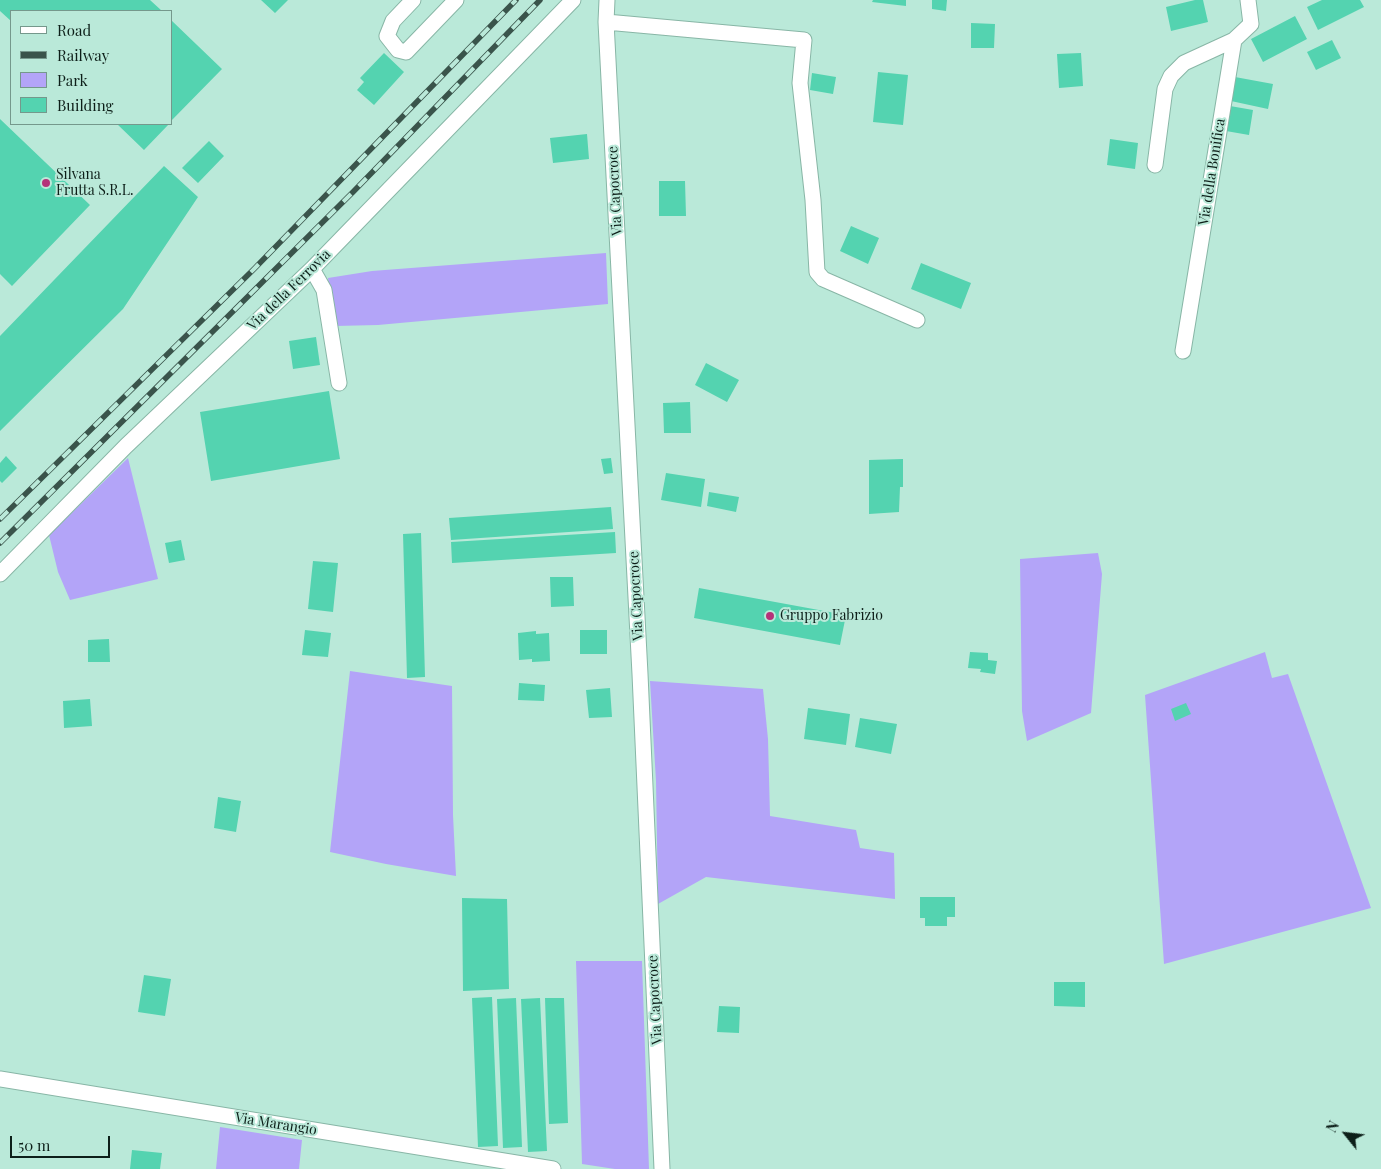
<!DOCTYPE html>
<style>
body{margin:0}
#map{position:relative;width:1381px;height:1169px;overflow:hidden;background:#bae9d9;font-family:"Playfair Display",serif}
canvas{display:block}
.legend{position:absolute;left:10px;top:10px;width:162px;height:115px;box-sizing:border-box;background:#bae9d9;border:1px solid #75988c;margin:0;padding:6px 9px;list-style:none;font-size:15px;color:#0d1f19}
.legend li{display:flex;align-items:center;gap:10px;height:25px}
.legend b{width:25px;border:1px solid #75988c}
.north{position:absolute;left:1321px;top:1109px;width:50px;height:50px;-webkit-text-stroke:4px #bae9d9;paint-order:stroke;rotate:299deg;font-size:14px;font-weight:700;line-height:20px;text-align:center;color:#0d1f19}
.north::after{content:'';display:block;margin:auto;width:18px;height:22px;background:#0d1f19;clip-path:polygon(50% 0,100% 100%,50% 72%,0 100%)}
.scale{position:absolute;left:10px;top:1136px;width:100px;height:22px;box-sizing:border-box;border:2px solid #0d1f19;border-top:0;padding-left:6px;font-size:15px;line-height:18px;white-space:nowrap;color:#0d1f19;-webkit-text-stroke:4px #bae9d9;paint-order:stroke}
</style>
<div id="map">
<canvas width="1381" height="1169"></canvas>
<ul class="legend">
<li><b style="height:6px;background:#fff"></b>Road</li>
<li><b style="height:6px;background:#3a544b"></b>Railway</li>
<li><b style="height:14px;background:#b3a4f8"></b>Park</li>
<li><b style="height:14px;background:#54d3b0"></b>Building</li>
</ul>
<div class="north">N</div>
<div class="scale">50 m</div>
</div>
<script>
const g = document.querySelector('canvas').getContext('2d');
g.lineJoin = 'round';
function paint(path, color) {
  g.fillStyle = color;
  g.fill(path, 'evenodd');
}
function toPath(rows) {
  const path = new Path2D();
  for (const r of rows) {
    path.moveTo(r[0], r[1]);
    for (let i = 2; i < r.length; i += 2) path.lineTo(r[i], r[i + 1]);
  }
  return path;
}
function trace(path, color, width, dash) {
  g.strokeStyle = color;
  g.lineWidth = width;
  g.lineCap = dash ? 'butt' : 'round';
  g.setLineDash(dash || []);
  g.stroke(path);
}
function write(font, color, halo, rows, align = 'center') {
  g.font = font + ' "Playfair Display",serif';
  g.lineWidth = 4;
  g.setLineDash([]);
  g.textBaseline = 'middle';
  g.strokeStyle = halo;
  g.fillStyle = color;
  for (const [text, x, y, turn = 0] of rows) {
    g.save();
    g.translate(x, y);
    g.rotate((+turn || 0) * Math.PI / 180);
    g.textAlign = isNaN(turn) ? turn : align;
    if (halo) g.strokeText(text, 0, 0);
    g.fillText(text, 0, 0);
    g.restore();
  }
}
paint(toPath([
 [606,253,608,304,378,325,335,326,328,278,372,271],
 [128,458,158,579,70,600,58,572,49,535],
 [1098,553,1102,574,1091,713,1027,741,1022,711,1020,559],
 [1265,652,1272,678,1288,674,1371,908,1164,964,1145,695],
 [350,671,452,686,453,815,456,876,386,864,330,852],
 [650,681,763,689,768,739,770,816,856,830,860,848,894,853,895,899,706,877,658,904,656,781],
 [576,961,642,961,649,1169,615,1169,582,1164],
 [220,1127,302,1140,299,1169,216,1169]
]), '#b3a4f8');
paint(toPath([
 [0,0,150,0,162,11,11,11,11,21,0,11],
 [261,0,288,0,275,13],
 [873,0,906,0,906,6,872,2],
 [932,0,947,0,946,11,932,9],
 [1195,0,1203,0,1208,22,1171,31,1166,7],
 [1322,0,1360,0,1364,7,1318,30,1307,7],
 [1295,16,1307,39,1263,62,1251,39],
 [171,20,222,69,171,121],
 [971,23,995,24,994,48,971,48],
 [1332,40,1341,58,1316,70,1307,52],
 [384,53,404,72,374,105,357,90,364,82,360,78],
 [1081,53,1083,86,1059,88,1057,54],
 [878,72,908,75,903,125,873,122],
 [812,73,836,77,833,94,810,90],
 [1235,77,1273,84,1268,109,1231,101],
 [1230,106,1253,110,1249,135,1226,131],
 [0,119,90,205,12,286,0,274],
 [117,124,169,124,144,150],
 [587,134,589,159,553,163,550,138],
 [1110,139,1138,143,1135,169,1107,165],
 [209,141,224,156,198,183,182,168],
 [164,166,198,197,123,309,0,431,0,336],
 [659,181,685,181,686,216,659,216],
 [851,226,879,238,868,264,840,251],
 [921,263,971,283,961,309,911,289],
 [316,337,320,365,293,369,289,341],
 [706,363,739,380,727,402,695,385],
 [329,391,340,459,211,481,200,412],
 [690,402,691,433,664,433,663,403],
 [6,456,17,468,2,483,0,481,0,463],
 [611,458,613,473,604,474,601,459],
 [903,459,903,487,900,487,899,512,869,514,869,460],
 [666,473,705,479,701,507,661,500],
 [709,492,739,497,736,512,707,506],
 [611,507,613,529,451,540,449,518],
 [615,532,616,553,452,563,451,542],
 [421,533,425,677,407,678,403,534],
 [181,540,185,560,169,563,165,543],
 [313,561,338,563,333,612,308,609],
 [550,577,573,577,574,606,551,607],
 [699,588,846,615,840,645,694,618],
 [305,630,331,633,328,657,302,655],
 [580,630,607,630,607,654,580,654],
 [536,631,536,634,549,633,550,661,532,662,532,659,519,660,518,633],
 [109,639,110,662,88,662,88,640],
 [970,652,988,653,988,660,997,661,995,674,980,672,981,669,968,668],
 [519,683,545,685,544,701,518,700],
 [610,688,612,717,589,718,586,690],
 [90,699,92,726,64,728,63,701],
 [1186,703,1191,714,1175,721,1171,709],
 [808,708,850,714,846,745,804,739],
 [860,718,897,724,891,754,855,747],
 [218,797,241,801,236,832,214,828],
 [920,897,955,897,955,917,947,917,947,926,925,926,925,918,920,918],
 [462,898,507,899,509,989,463,991],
 [144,975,171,979,165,1016,138,1012],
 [1054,982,1085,982,1085,1007,1054,1006],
 [492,997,498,1146,478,1147,472,998],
 [516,998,522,1147,503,1148,497,999],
 [540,998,547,1151,528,1152,521,999],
 [545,998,564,998,568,1123,549,1124],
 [719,1006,740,1007,739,1033,717,1032],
 [132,1150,162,1153,160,1169,130,1169]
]), '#54d3b0');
const street = toPath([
 [413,0,393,21,387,36,398,50,406,52,456,0],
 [607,0,606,22,640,674,662,1169],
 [606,22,804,40,800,83,813,200,817,272,823,279,917,320],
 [1155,165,1165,89,1171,76,1184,63,1234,40],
 [312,269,324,290,339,383],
 [1183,351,1234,40,1251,24,1248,0],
 [0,574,126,446,312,269,573,0],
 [0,1079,553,1169]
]);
trace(street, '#88b6a6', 17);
trace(street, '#fff', 15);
const rail = toPath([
 [0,519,254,269,516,0],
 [0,543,353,192,540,0]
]);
trace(rail, '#3a544b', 5.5);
trace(rail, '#bae9d9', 4, [11]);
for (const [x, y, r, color] of [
 [46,183,5,"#b53179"],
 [770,616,5,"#b53179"]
]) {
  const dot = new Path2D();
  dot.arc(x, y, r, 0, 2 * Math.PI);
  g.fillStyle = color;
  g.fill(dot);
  trace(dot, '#bae9d9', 2);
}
write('14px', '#0d1f19', '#bae9d9', [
 ["Via della Bonifica",1212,172,-81],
 ["Via Capocroce",615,191,-93],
 ["Via della Ferrovia",289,290,-44],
 ["Via Capocroce",636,596,-93],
 ["Via Capocroce",655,1000,-93],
 ["Via Marangio",276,1124,9]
]);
write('14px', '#0d1f19', '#bae9d9', [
 ["Silvana",56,175],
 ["Frutta S.R.L.",56,191],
 ["Gruppo Fabrizio",780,616]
], 'left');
</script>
